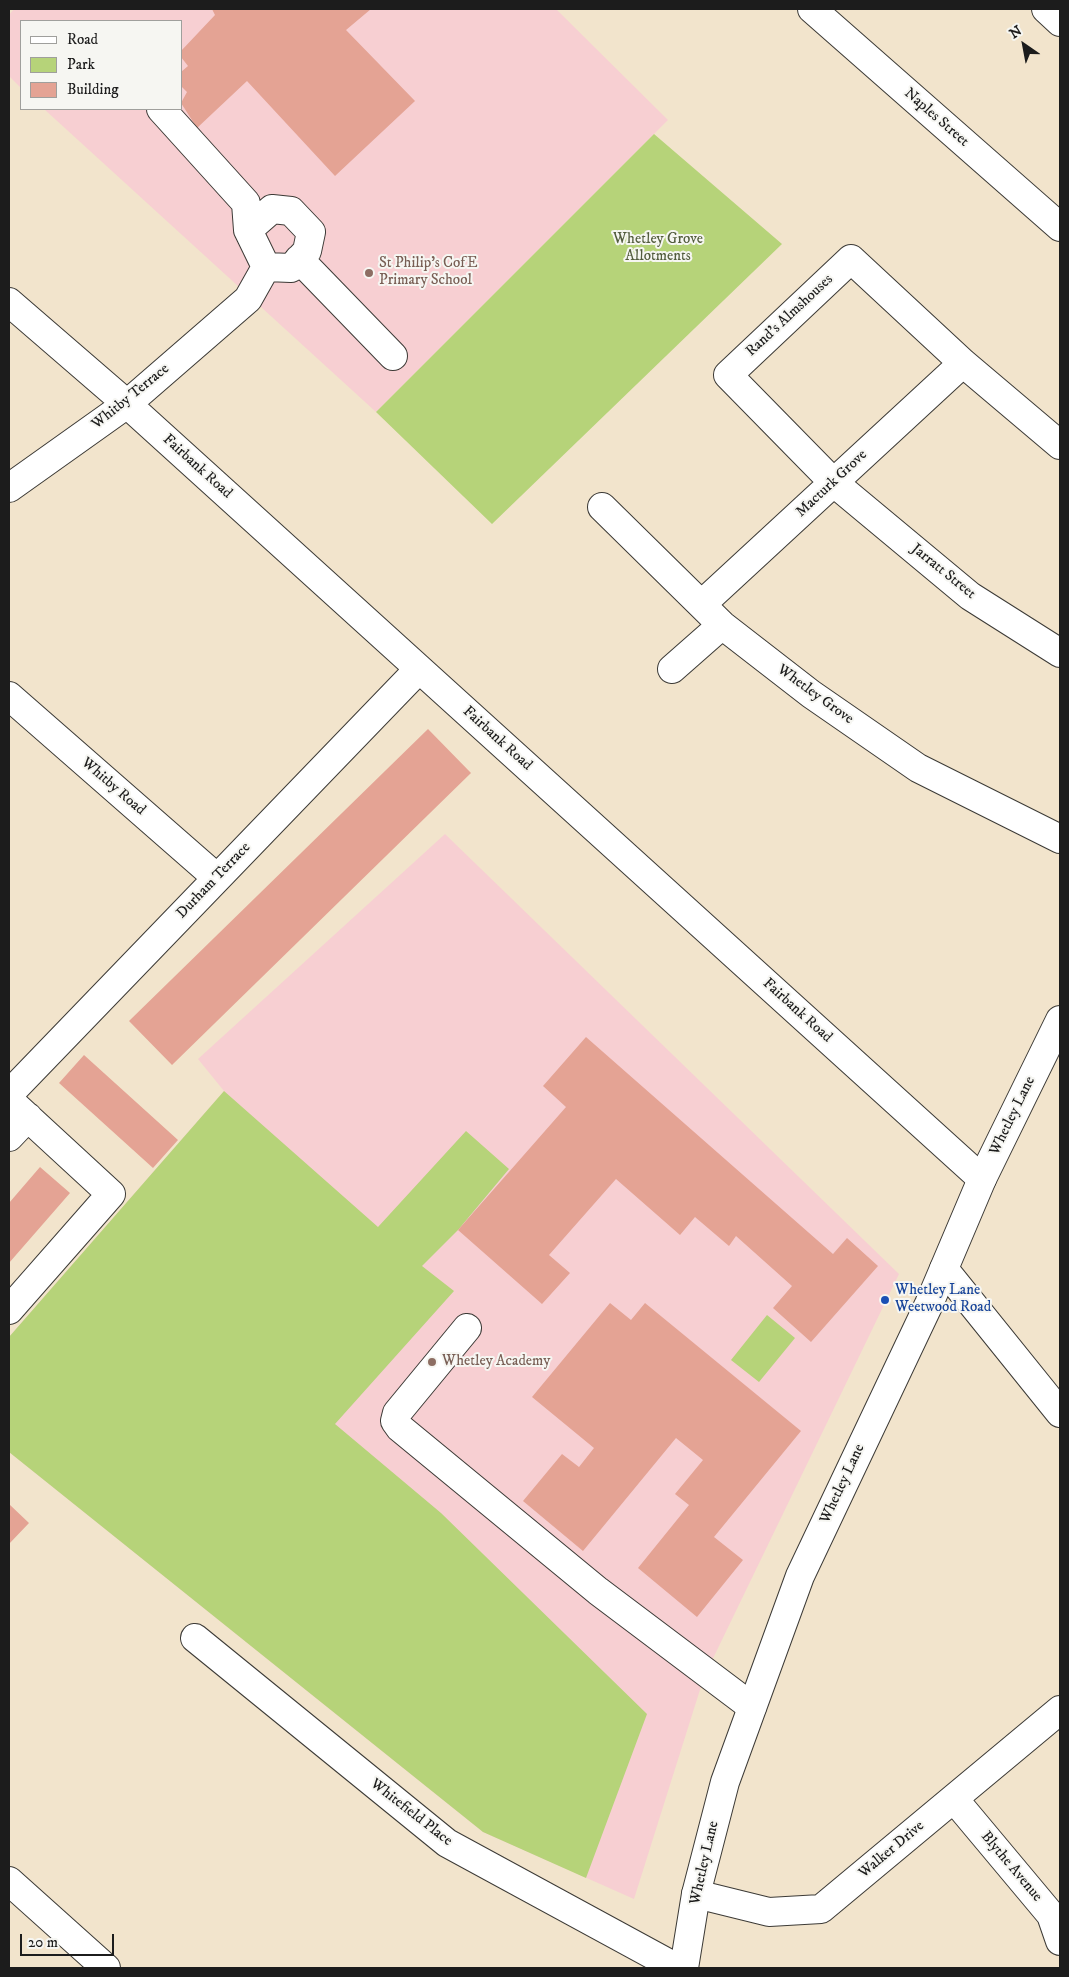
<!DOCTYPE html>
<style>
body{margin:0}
#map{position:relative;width:1069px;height:1977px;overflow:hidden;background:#f2e4cc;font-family:"IM FELL DW Pica",serif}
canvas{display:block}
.frame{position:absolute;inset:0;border:10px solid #1c1c1c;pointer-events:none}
.legend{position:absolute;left:20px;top:20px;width:162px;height:90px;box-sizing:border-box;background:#f6f6f2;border:1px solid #9f9f9c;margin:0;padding:6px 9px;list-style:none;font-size:15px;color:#1c1c1c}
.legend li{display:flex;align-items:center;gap:10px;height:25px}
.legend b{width:25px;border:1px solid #9f9f9c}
.north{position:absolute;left:999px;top:20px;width:50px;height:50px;-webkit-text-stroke:4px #f6f6f2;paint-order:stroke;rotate:327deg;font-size:14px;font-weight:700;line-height:20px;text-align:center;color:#1c1c1c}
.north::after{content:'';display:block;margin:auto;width:18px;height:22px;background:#1c1c1c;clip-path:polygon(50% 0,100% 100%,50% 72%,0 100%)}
.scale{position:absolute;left:20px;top:1934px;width:94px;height:22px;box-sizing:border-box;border:2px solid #1c1c1c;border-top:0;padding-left:6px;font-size:15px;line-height:18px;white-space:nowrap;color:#1c1c1c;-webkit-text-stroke:4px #f6f6f2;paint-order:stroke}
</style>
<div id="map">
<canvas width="1069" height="1977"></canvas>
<div class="frame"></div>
<ul class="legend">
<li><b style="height:6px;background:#fff"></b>Road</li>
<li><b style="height:14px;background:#b6d379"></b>Park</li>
<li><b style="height:14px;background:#e4a394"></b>Building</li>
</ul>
<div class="north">N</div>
<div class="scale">20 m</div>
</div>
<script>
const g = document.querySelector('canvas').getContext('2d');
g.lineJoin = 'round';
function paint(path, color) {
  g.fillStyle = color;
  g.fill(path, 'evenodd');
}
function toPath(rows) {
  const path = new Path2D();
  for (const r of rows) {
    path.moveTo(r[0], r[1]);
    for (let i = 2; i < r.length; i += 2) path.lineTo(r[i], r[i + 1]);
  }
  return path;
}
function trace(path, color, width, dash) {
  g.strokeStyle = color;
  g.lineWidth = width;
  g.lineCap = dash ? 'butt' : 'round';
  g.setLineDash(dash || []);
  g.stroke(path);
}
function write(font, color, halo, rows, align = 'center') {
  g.font = font + ' "IM FELL DW Pica",serif';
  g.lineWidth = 4;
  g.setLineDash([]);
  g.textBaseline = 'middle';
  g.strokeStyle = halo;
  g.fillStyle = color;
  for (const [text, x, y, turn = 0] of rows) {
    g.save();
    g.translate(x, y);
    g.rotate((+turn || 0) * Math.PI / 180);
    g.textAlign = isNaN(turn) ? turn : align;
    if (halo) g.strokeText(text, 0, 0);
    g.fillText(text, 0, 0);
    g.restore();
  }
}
paint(toPath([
 [14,9,556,9,668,120,376,412,44,109,181,109,181,21,21,21,21,88,9,76,9,15],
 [445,834,899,1274,704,1677,634,1899,483,1832,9,1452,9,1337,224,1091,198,1059]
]), '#f7cfd2');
paint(toPath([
 [654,134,782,244,492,524,376,412],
 [224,1091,378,1227,466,1131,509,1169,458,1230,422,1266,454,1291,335,1424,441,1513,647,1714,586,1878,483,1832,9,1452,9,1337],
 [767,1315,795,1338,759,1382,731,1360]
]), '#b6d379');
paint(toPath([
 [212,9,371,9,346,30,415,101,335,176,247,81,197,128,181,103,187,92,181,86,181,72,188,66,181,57,181,51,215,15],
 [428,729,471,773,172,1065,129,1021],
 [586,1037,833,1254,847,1238,878,1266,811,1342,773,1308,792,1286,736,1236,729,1246,695,1217,680,1235,616,1179,549,1255,570,1273,542,1304,458,1230,566,1107,543,1086],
 [84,1055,178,1140,153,1168,59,1083],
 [40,1167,70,1193,9,1263,9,1203],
 [610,1303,631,1320,645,1303,801,1431,714,1537,743,1560,697,1617,638,1568,689,1505,675,1494,703,1460,676,1438,583,1551,523,1501,562,1454,579,1467,594,1448,532,1397],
 [9,1504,29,1523,9,1544]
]), '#e4a394');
const minor = toPath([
 [812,9,1060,227],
 [1046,9,1060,22],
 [248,230,272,209,291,211,311,232,307,251,291,268,266,267],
 [299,259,393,356],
 [9,302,127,404,982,1179],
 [1060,445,963,363,851,259,728,375,833,482,970,596,1060,653],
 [9,488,127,404,248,299,266,267,248,230,246,203,161,109],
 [602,507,722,625,811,694,918,768,1060,839],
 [702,604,963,363],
 [672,669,722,625],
 [9,696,217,878],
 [9,1094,419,669],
 [9,1100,111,1194,9,1310],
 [9,1137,28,1117],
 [944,1269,1060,1413],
 [467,1328,397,1413,395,1421,400,1428,598,1591,752,1707],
 [195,1638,447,1843,677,1968],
 [954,1799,1051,1915,1060,1941],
 [9,1881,106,1968],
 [696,1894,769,1912,821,1909,1060,1710]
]);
const major = toPath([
 [684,1968,696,1894,725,1782,800,1576,929,1304,982,1179,1060,1020]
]);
trace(minor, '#3c3a36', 30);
trace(major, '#3c3a36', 30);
trace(minor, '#fff', 28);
trace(major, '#fff', 28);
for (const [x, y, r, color] of [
 [369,273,5,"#8d6e63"],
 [885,1300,5,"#1a4fb4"],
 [432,1362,5,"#8d6e63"]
]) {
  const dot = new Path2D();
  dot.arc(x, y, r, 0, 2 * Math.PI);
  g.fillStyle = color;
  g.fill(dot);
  trace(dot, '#f6f6f2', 2);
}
write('15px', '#1c1c1c', '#f6f6f2', [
 ["Naples Street",936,118,41],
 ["Rand's Almshouses",790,316,-43],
 ["Whitby Terrace",131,397,-39],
 ["Fairbank Road",197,467,42],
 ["Macturk Grove",832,484,-43],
 ["Jarratt Street",943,572,39],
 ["Whetley Grove",815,695,36],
 ["Fairbank Road",497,739,42],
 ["Whitby Road",113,787,41],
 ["Durham Terrace",214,881,-46],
 ["Fairbank Road",797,1011,42],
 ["Whetley Lane",1013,1116,-64],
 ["Whetley Lane",843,1484,-65],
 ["Whitefield Place",411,1813,38],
 ["Walker Drive",892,1850,-40],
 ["Whetley Lane",705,1863,-77],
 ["Blythe Avenue",1011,1867,50]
]);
write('15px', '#525c3d', '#f6f6f2', [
 ["Whetley Grove",658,240],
 ["Allotments",658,257]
]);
write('15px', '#785e54', '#f6f6f2', [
 ["St Philip's CofE",379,264],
 ["Primary School",379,281],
 ["Whetley Academy",442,1362]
], 'left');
write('15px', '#164399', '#f6f6f2', [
 ["Whetley Lane",895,1291],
 ["Weetwood Road",895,1308]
], 'left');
</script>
